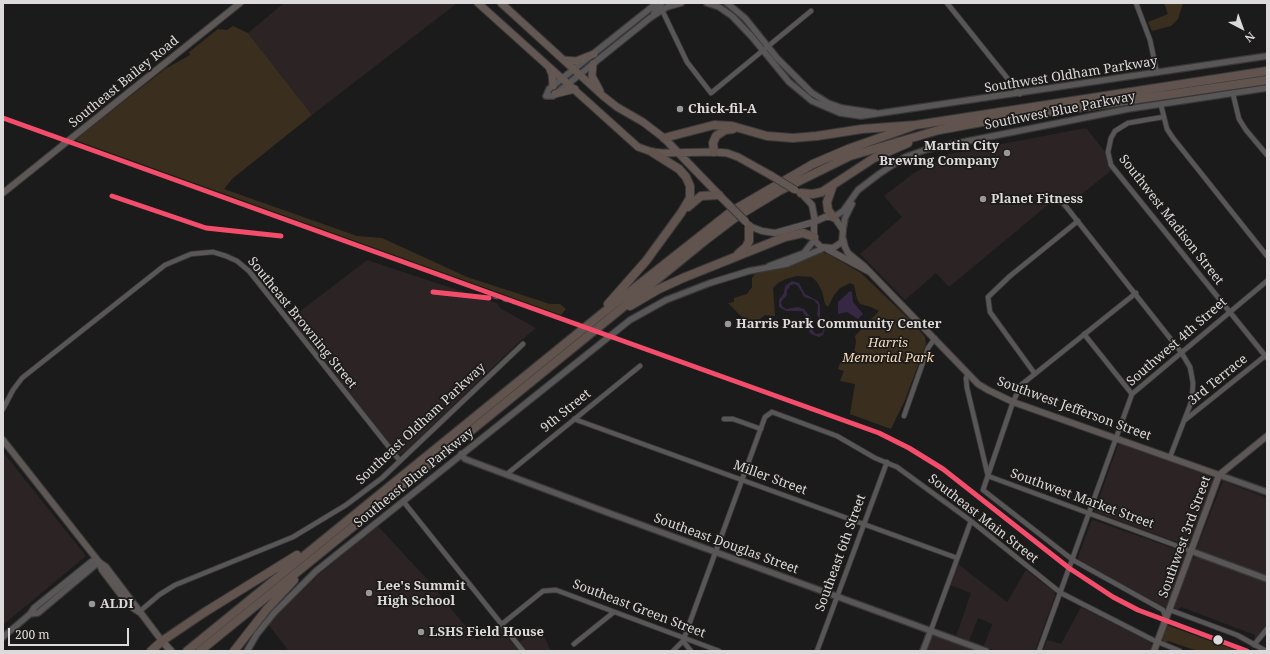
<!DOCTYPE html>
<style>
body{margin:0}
#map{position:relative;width:1270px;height:654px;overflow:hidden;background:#1c1b1b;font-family:"Noto Serif",serif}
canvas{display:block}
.frame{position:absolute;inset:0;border:4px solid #dcdada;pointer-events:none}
.north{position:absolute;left:1222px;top:8px;width:40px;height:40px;-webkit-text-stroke:3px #1d1a1a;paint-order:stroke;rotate:139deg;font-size:11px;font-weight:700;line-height:16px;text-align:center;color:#dcdada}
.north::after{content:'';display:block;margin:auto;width:14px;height:18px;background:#dcdada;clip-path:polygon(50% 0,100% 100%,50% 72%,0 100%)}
.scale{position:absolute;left:8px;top:628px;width:121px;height:18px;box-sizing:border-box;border:2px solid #dcdada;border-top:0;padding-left:5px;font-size:12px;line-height:14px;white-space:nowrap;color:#dcdada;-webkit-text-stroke:3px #1d1a1a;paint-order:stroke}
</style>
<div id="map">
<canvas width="1270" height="654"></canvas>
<div class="frame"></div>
<div class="north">N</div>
<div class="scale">200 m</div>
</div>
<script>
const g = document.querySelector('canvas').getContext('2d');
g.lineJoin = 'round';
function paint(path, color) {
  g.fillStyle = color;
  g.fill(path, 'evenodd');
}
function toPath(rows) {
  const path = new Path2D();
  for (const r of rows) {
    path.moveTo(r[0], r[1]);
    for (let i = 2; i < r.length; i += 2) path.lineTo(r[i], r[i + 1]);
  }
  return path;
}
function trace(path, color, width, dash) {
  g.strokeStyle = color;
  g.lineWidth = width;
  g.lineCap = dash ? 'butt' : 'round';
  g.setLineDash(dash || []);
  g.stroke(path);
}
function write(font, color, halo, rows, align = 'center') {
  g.font = font + ' "Noto Serif",serif';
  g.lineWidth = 3.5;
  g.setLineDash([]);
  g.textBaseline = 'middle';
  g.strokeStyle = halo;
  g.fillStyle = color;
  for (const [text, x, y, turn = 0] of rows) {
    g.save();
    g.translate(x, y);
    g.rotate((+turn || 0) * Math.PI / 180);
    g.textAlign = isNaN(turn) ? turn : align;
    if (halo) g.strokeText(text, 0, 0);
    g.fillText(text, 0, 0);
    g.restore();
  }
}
paint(toPath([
 [284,3,455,3,456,4,312,115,248,33],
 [1086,128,1106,153,1112,170,1063,209,1055,199,949,287,936,273,905,300,860,254,902,217,884,196,914,173,949,154],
 [367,260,497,303,500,308,536,328,517,344,405,452,399,455,290,319],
 [1123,442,1212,477,1213,482,1188,546,1183,546,1182,544,1095,512,1095,510,1118,445],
 [3,452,86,556,3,625],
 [1223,481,1267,498,1267,577,1196,550],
 [1093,520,1184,552,1185,559,1167,607,1163,608,1079,562,1078,557,1091,522],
 [378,526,425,577,477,640,497,625,515,646,539,626,551,651,289,651,268,624,319,574],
 [1196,556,1267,583,1267,626,1254,641,1255,635,1181,607,1177,610,1175,608,1175,602,1190,561],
 [958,564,1007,602,1026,570,1055,592,1055,596,1035,651,996,651,984,646,992,624,978,618,969,641,956,636,971,593,950,585],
 [1081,607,1150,642,1153,647,1151,650,1043,651,1047,640,1061,644],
 [936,635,979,651,927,651,932,638]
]), '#2b2324');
paint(toPath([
 [1164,3,1183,3,1178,19,1171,26,1152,31,1148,22,1168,14],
 [233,26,248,33,312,115,232,179,224,189,357,236,382,238,467,277,550,304,560,304,566,309,561,315,75,140,165,69,190,55,189,52,218,29,227,30],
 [821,252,828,254,861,273,914,324,925,337,926,344,905,400,891,429,850,414,855,384,840,381,844,371,838,369,840,363,854,352,856,342,855,336,879,311,871,307,860,304,857,299,854,285,850,283,840,288,834,295,828,307,825,304,822,291,817,282,812,277,796,276,786,279,778,283,773,288,775,316,765,315,751,326,728,303,734,302,734,298,747,294,752,287,752,278,755,274,796,264,809,256],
 [1167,625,1221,645,1239,651,1198,651,1168,641,1165,644,1162,639]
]), '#3a2e1e');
paint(toPath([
 [792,281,799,283,805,294,818,301,820,305,820,317,826,326,823,335,819,337,811,334,809,331,809,321,802,311,786,311,779,307,779,300,784,293,785,286],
 [794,284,798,286,804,297,814,300,818,305,817,315,824,328,822,333,816,334,813,331,811,318,804,309,798,307,786,309,782,306,781,302,787,295,787,290,790,287,789,286],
 [850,291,852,292,853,302,863,314,858,319,847,312,838,314,838,302]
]), '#362744');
const minor = toPath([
 [947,3,1020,94],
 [1136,3,1150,40,1157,73],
 [662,10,687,62,711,93,811,11],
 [1233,94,1239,119,1246,130,1267,155],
 [1161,105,1167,129,1173,138,1267,256],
 [1163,117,1128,123,1115,131,1111,138,1108,152,1111,165,1267,358],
 [1064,204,1181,352,1190,367,1193,383,1192,400,1170,457],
 [1136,293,1021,385,1013,402,983,490,1073,560,1163,610,1166,618],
 [1084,334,1132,394],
 [968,373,966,378,967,388,988,476,1191,551],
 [1035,374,990,312,988,297,1010,276,1078,221],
 [3,409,13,390,22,378,165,265,191,254,213,252,226,256,237,261,249,271,400,461],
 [904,416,928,348,935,338],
 [574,419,957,558],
 [724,419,733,419,761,429],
 [1185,420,1265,356],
 [507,474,640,366],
 [403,501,523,651],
 [1170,610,1237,635,1266,651],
 [139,612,159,595,175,585,293,537,346,505,382,478,523,344],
 [502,624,543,591,556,590,719,651],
 [931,630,971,521],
 [683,641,691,651],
 [574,644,614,612],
 [1254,645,1267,629],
 [673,651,683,641,765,417,772,412,837,436,875,458,897,467,971,521,1061,593,1153,640,1180,651],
 [817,651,887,462],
 [1039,651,1132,394,1267,281]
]);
const tertiary = toPath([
 [657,3,549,89,546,96,553,96,650,18,667,7,681,3],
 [707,3,719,7,732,16,752,37,789,82,812,101,840,113,861,116,1267,56],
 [727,3,745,18,777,58,812,93,828,103,842,108,876,113],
 [654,13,662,3],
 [834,217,843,211,858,190,879,174,905,157,928,149,1128,109,1267,88],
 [843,230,845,218,852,204],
 [769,266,804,253,815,239],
 [461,454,465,459,606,512,986,651],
 [1219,475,1267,492],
 [1191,551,1267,579],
 [30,614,38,613,99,562],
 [3,637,30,614,34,608,96,558],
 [247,651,257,634,274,613,316,571,630,320,666,300,710,283,749,271,787,264,824,248],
 [923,651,931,630]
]);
const secondary = toPath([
 [3,193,240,3],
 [801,193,812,205,815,221],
 [825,217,834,217,843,230,842,242,833,248,821,247,815,241,814,235,814,222,825,217],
 [749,226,762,231,775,233,814,222],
 [843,239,845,247,848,253,864,266,978,384,988,390,1013,402,1219,475],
 [827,249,868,271],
 [3,440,99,562],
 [139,612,133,608,124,599,102,570,99,562,106,567,162,641],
 [1154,651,1219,475,1267,436]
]);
const primary = toPath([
 [162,641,171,651]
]);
const trunk = toPath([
 [478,3,638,147,652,152,662,153,714,152,727,153,738,157,772,176],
 [501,3,603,96,617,107,643,122,664,138,722,198],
 [564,60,576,61,594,54],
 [593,64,592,76,600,91],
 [549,67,552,74,553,86],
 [555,94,575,89]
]);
const motorway = toPath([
 [664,138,714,125,732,126,767,136,793,138,817,136,862,129,916,125,1267,71],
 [714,152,713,143,716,136,725,130,733,129],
 [833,185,827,202,828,210,833,217],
 [801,193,813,194,822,192,874,158,908,143],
 [688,207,701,196,719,195],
 [738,254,746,247,749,241,749,226],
 [608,304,646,261,681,213,690,198,690,186,686,177,679,169,652,152],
 [630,306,659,289,683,278,785,237,803,233,814,237],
 [151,651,162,641,205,612,297,555],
 [187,651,599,316,732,211,813,164,848,149,916,125],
 [200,651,707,239,736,217,779,191,850,156,939,130,982,122,1267,80],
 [234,651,267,609,294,580]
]);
trace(minor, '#393838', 6);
trace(tertiary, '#393838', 8);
trace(secondary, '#393838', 8);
trace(primary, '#393838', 9);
trace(trunk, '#393838', 9);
trace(motorway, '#393838', 10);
trace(minor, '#585656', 4.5);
trace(tertiary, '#585656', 5.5);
trace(secondary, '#5d5856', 6);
trace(primary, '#635b56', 7);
trace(trunk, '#625752', 7);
trace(motorway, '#61534e', 8);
trace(toPath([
 [112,196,206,228,281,236],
 [433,292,494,298,514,304]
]), '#5c5c5c', 1, [5, 5]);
const trunkBridge = toPath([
 [772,176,795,190],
 [723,199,746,222]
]);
trace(trunkBridge, '#393838', 9, []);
trace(trunkBridge, '#625752', 7);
trace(toPath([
 [3,118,879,433,909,448,943,469,1069,568,1113,597,1138,610,1247,651],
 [112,196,206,228,281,236],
 [433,292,489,298]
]), '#f44d6c', 5);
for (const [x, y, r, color] of [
 [680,109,4,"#999797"],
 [1007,153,4,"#999797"],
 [983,199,4,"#999797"],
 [728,324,4,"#999797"],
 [369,593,4,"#999797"],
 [92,604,4,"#999797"],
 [421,632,4,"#999797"],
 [1218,640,5.5,"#dcdada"]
]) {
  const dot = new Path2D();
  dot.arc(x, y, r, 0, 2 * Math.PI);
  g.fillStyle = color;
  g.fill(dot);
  trace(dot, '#1d1a1a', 1.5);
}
write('13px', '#dcdada', '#1d1a1a', [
 ["Southwest Oldham Parkway",1071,75,-9],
 ["Southeast Bailey Road",124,82,-39],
 ["Southwest Blue Parkway",1060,111,-11],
 ["Southwest Madison Street",1171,220,52],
 ["Southeast Browning Street",302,323,51],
 ["Southwest 4th Street",1177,342,-41],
 ["3rd Terrace",1218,380,-39],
 ["Southwest Jefferson Street",1074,409,20],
 ["9th Street",566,411,-39],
 ["Southeast Oldham Parkway",421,424,-43],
 ["Southeast Blue Parkway",414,478,-39],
 ["Miller Street",770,478,20],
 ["Southwest Market Street",1082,499,20],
 ["Southeast Main Street",983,519,38],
 ["Southwest 3rd Street",1185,537,-70],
 ["Southeast Douglas Street",726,544,20],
 ["Southeast 6th Street",841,553,-70],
 ["Southeast Green Street",639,609,21]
]);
write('bold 13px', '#dcdada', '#1d1a1a', [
 ["Chick-fil-A",688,109],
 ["Martin City",999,146,"right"],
 ["Brewing Company",999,161,"right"],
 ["Planet Fitness",991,199],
 ["Harris Park Community Center",736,324],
 ["Lee's Summit",377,586],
 ["High School",377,601],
 ["ALDI",100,604],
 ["LSHS Field House",429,632]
], 'left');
write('italic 13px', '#f8ddbb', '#1d1a1a', [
 ["Harris",888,343],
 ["Memorial Park",888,358]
]);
</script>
